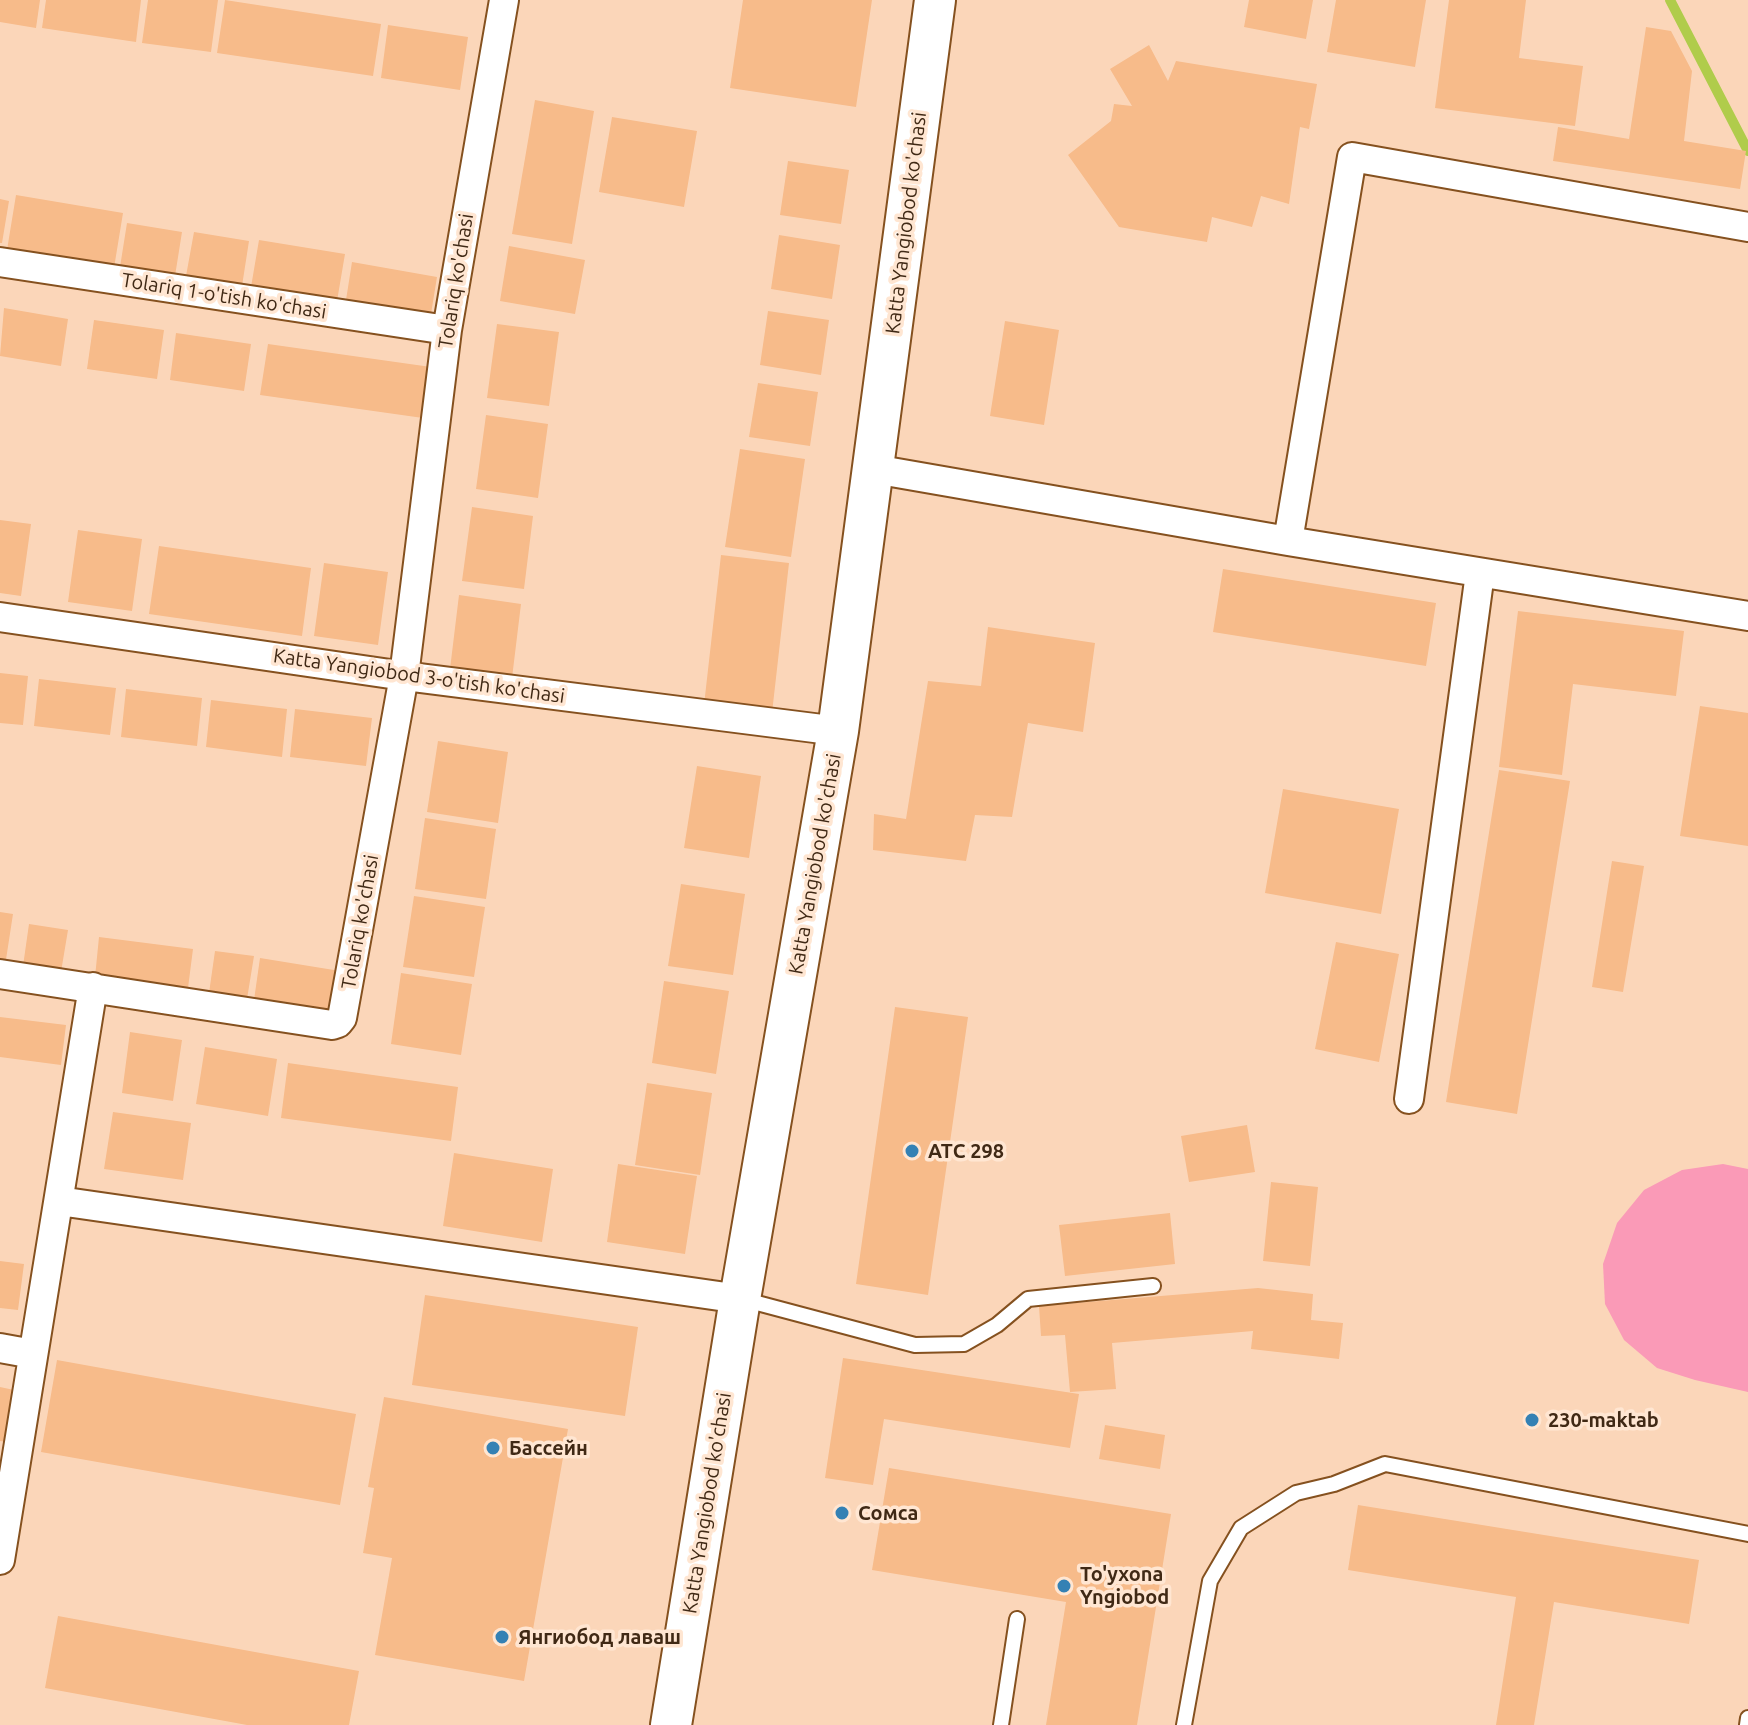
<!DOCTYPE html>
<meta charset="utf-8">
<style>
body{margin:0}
canvas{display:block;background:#fbd6b9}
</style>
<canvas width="1748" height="1725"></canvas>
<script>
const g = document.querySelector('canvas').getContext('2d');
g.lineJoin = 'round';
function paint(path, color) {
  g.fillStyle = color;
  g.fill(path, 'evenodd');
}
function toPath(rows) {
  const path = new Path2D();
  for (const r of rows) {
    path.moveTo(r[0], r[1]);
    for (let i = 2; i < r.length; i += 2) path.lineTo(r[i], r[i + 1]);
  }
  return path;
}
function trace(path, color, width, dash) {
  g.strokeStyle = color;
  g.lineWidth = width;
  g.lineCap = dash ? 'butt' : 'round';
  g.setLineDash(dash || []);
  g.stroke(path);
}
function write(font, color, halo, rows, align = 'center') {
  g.font = font + ' Ubuntu,sans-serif';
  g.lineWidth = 7;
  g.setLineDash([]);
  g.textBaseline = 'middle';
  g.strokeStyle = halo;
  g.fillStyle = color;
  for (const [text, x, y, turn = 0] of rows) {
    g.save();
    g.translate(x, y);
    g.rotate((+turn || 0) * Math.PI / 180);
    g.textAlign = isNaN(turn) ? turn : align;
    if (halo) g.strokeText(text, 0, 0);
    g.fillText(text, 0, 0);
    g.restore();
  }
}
paint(toPath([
 [1723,1164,1748,1169,1748,1392,1695,1380,1657,1368,1624,1340,1605,1304,1603,1264,1617,1223,1644,1190,1682,1170]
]), '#fa9ab7');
trace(toPath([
 [1670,0,1748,151]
]), '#b0cc4b', 10);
paint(toPath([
 [0,0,40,0,36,28,0,22],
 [46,0,141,0,136,42,42,28],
 [148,0,218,0,211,52,142,43],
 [225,0,381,24,373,76,217,53],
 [743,0,872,0,856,107,730,88],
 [1249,0,1313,0,1306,39,1244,27],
 [1336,0,1426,0,1415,67,1327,52],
 [1449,0,1526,0,1519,58,1583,66,1575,126,1435,108],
 [388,25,468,37,460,90,381,78],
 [1646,27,1671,31,1692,71,1684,141,1746,151,1740,189,1553,161,1558,127,1629,139],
 [1149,45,1168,81,1176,61,1317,84,1309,129,1300,127,1289,204,1261,196,1252,227,1212,217,1207,242,1119,227,1068,155,1111,121,1114,104,1132,106,1110,69],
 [535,100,594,111,572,244,512,234],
 [612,117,697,131,684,207,599,192],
 [788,161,849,170,841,224,780,215],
 [16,195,123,213,114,268,7,250],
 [0,199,9,201,2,243,0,243],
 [127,223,182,232,175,276,120,267],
 [194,232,249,241,242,286,186,276],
 [779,235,840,245,832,299,771,289],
 [259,240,345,254,337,301,251,287],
 [509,246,585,260,575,314,500,301],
 [352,262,437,277,431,314,346,300],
 [4,308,68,319,61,366,0,356],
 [768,311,829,320,821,375,760,365],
 [94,320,164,330,157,379,87,369],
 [1005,321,1059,330,1044,425,990,416],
 [497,324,559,332,549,406,487,398],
 [176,333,251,344,244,391,170,380],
 [268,344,431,367,423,418,260,395],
 [758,383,818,392,810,446,749,437],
 [486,415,548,424,538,498,476,489],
 [740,449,805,459,791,557,725,547],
 [472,507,533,516,524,589,462,581],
 [0,520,31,524,21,596,0,593],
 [78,530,142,539,132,611,68,602],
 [159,546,311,568,302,636,149,614],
 [721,555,789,563,772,713,704,705],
 [324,563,388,572,378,645,314,636],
 [1223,569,1436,603,1426,666,1213,632],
 [459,595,521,604,512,678,450,669],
 [1518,611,1684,631,1676,696,1573,684,1562,775,1499,767],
 [988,627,1095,643,1083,732,1028,723,1012,817,975,815,966,861,873,850,874,814,906,819,928,681,981,686],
 [0,673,28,676,23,725,0,723],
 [39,679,116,688,110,735,34,726],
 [126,689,202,698,197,746,121,737],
 [211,700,287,709,282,757,206,747],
 [1700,706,1748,713,1748,846,1680,836],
 [295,709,372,718,366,766,290,757],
 [438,741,508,752,498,823,427,812],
 [697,766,761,776,749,858,684,848],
 [1499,770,1570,781,1517,1114,1446,1102],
 [1283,789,1399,809,1381,914,1265,893],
 [425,818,496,829,486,899,415,889],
 [1612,861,1644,866,1623,992,1592,987],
 [681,884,745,894,733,975,668,966],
 [414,896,485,907,474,977,403,967],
 [0,912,13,914,5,966,0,965],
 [29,924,68,930,61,972,23,966],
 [99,937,193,949,188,988,95,977],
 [1336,942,1399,954,1379,1062,1315,1049],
 [215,951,254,956,247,999,209,993],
 [260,958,340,971,333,1014,254,1000],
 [401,973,472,984,461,1055,391,1044],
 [664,981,729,991,716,1074,652,1063],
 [895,1007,968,1017,928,1295,856,1284],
 [0,1017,66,1025,61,1065,0,1057],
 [130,1032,182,1040,173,1101,122,1093],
 [205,1047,277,1059,268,1116,196,1104],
 [288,1063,458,1087,451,1141,281,1118],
 [647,1083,712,1093,700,1175,635,1165],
 [113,1112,191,1123,183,1180,104,1169],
 [1247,1125,1255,1172,1189,1182,1181,1136],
 [454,1153,553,1169,542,1242,443,1226],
 [618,1164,697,1176,685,1254,607,1242],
 [1271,1182,1318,1187,1310,1266,1263,1261],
 [1170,1213,1175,1264,1065,1276,1059,1225],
 [0,1261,24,1264,18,1310,0,1308],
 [1258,1288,1313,1294,1311,1320,1343,1323,1339,1359,1251,1349,1253,1331,1112,1343,1116,1389,1070,1392,1065,1335,1041,1336,1039,1306],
 [425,1295,638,1327,625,1416,412,1385],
 [843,1358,1079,1394,1070,1448,884,1419,873,1485,825,1478],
 [57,1360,356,1414,340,1505,41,1452],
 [0,1387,14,1390,6,1442,0,1441],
 [384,1397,568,1429,524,1681,375,1655,392,1558,363,1553,374,1488,368,1487],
 [1105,1425,1165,1435,1160,1469,1099,1459],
 [889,1468,1171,1514,1137,1725,1046,1725,1066,1602,872,1570],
 [1358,1505,1699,1560,1689,1624,1554,1602,1534,1725,1496,1725,1516,1597,1348,1570],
 [58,1616,359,1671,349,1725,247,1725,45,1688]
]), '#f7bb8a');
const lane = toPath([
 [742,1299,915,1345,964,1344,997,1325,1028,1299,1153,1286],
 [1001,1725,1017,1619],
 [1184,1725,1210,1581,1241,1528,1296,1493,1334,1484,1385,1464,1748,1534],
 [1747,1725,1748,1718]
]);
const street = toPath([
 [0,262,447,330],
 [874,469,1288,541,1748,616],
 [1288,541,1352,157,1748,227],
 [0,617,404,676,838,731],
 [0,974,332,1025,338,1023,342,1018,404,676,447,330,504,0],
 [1409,1099,1480,573],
 [59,1201,740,1299],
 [0,1348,33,1354],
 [0,1560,93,987]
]);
const secondary = toPath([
 [671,1725,740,1299,838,731,935,0]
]);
trace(lane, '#85511f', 18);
trace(street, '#85511f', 32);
trace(secondary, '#85511f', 44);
trace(lane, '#fff', 14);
trace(street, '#fff', 28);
trace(secondary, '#fff', 40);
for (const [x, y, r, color] of [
 [912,1151,8,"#3481b4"],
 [1532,1420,8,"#3481b4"],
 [493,1448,8,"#3481b4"],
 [842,1513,8,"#3481b4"],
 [1064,1586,8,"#3481b4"],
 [502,1637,8,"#3481b4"]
]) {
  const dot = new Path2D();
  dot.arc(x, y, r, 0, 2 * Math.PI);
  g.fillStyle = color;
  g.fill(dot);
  trace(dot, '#ffe6d2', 3);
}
write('20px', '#402915', '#ffe6d2', [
 ["Katta Yangiobod ko'chasi",906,223,-83],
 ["Tolariq ko'chasi",456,281,-81],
 ["Tolariq 1-o'tish ko'chasi",224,296,9],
 ["Katta Yangiobod 3-o'tish ko'chasi",419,676,8],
 ["Katta Yangiobod ko'chasi",815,864,-80],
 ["Tolariq ko'chasi",360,922,-80],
 ["Katta Yangiobod ko'chasi",707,1503,-81]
]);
write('bold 20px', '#402915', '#ffe6d2', [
 ["АТС 298",928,1151],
 ["230-maktab",1548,1420],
 ["Бассейн",509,1448],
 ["Сомса",858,1513],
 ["To'yxona",1080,1574],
 ["Yngiobod",1080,1597],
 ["Янгиобод лаваш",518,1637]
], 'left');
</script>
